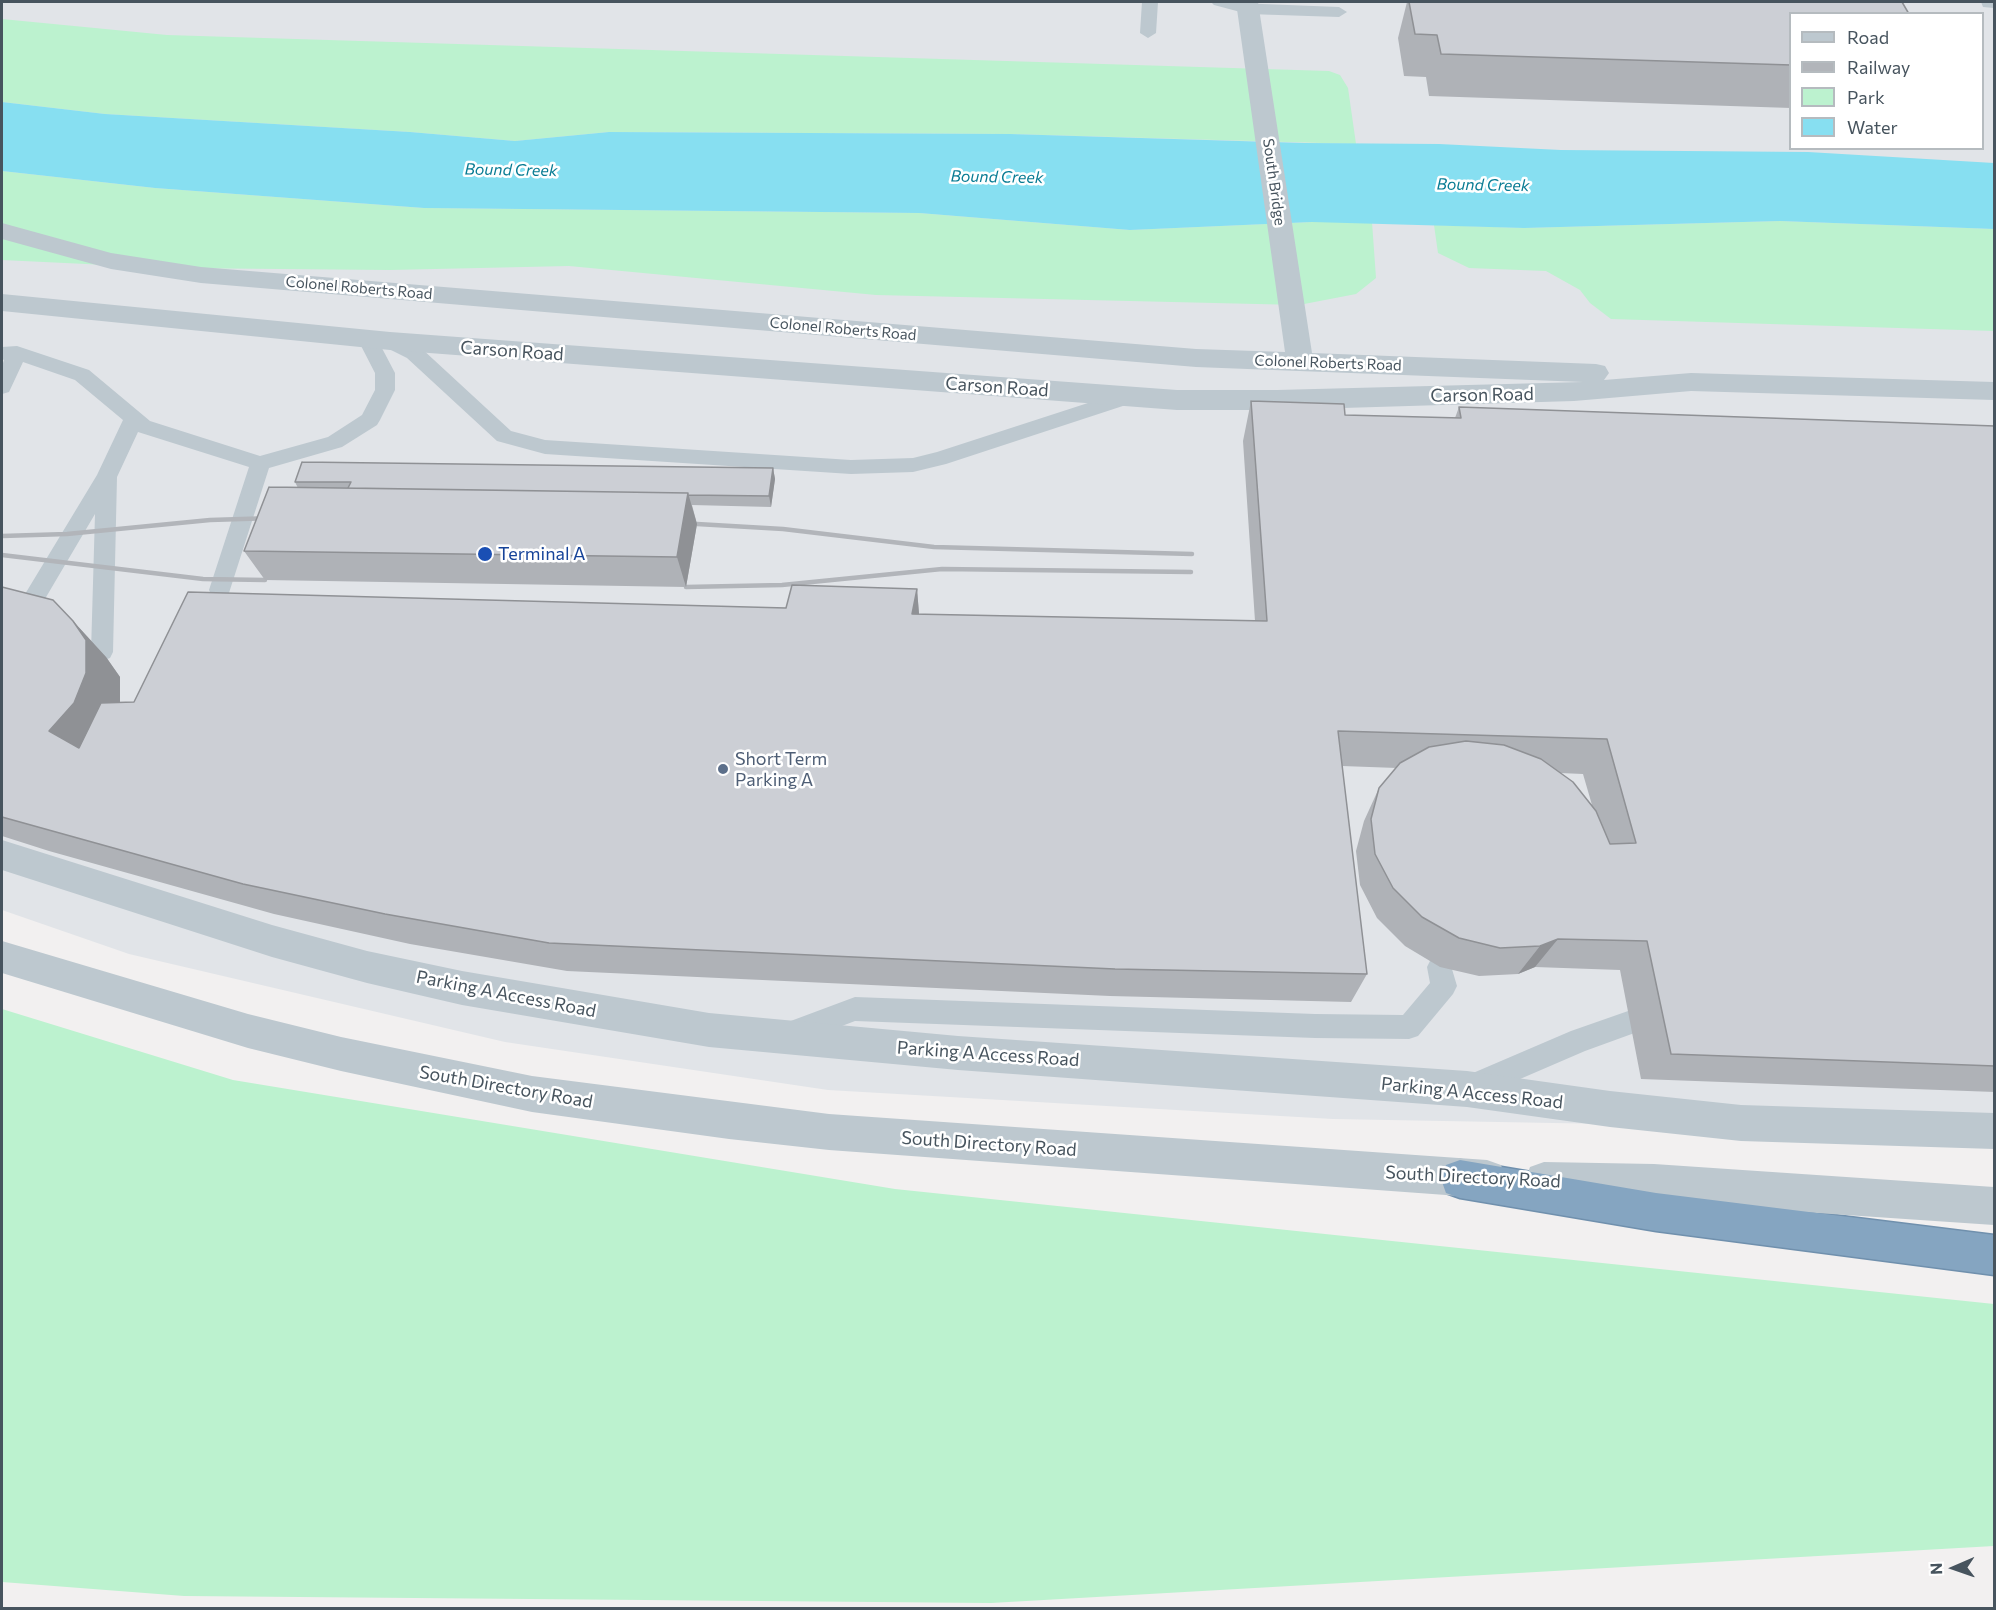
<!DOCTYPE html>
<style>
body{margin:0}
#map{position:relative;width:1996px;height:1610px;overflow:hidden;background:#f2f0f0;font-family:Commissioner,sans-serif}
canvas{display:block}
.frame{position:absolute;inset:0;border:3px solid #47545e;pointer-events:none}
.legend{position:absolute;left:1789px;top:12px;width:195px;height:138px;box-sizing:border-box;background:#fff;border:2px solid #b5bbbf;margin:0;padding:8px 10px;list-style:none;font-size:18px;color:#47545e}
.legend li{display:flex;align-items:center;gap:12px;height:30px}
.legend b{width:30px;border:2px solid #b5bbbf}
.north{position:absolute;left:1924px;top:1538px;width:60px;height:60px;-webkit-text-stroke:4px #fff;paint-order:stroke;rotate:268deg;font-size:16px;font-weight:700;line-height:24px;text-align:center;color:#47545e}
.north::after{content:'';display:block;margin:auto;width:21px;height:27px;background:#47545e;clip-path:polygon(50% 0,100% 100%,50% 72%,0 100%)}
</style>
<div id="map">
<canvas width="1996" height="1610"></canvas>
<div class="frame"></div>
<ul class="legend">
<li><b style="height:8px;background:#bdc8cf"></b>Road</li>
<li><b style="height:8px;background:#b2b5ba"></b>Railway</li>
<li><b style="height:16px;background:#bcf2cf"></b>Park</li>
<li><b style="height:16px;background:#87dff1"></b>Water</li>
</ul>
<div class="north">N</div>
</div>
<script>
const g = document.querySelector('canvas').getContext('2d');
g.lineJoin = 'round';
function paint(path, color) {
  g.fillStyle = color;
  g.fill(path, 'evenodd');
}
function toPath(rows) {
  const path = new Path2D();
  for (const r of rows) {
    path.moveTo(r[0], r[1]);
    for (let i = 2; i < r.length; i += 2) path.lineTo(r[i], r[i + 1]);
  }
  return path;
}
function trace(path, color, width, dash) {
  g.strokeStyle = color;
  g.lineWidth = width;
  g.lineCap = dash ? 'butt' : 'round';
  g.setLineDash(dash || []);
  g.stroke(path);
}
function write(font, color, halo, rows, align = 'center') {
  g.font = font + ' Commissioner,sans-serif';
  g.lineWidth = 5;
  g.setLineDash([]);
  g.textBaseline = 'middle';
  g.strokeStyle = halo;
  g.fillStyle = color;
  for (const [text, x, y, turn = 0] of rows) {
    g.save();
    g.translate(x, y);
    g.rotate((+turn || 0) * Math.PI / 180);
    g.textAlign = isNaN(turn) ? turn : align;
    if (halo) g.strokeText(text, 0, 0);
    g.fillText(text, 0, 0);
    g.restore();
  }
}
paint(toPath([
 [2,2,1994,2,1994,1131,1333,1119,828,1090,505,1042,129,954,2,910],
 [1790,14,1982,14,1982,148,1790,148]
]), '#e1e4e8');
paint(toPath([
 [2,19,167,35,1329,71,1340,75,1348,88,1356,144,1010,134,609,132,515,141,410,132,105,114,2,102],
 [2,171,155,188,424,208,919,213,1130,230,1312,222,1372,222,1376,278,1356,294,1299,305,876,295,569,266,390,270,170,268,2,260],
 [1780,221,1994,229,1994,331,1611,319,1590,303,1580,290,1546,271,1469,268,1438,253,1434,225,1524,228],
 [2,1009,233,1080,895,1189,1994,1304,1994,1546,991,1603,184,1596,2,1582]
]), '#bcf2cf');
paint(toPath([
 [2,102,105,114,410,132,515,141,609,132,1010,134,1305,143,1439,144,1561,150,1808,152,1994,163,1994,229,1780,221,1524,228,1312,222,1130,230,919,213,424,208,155,188,2,171]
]), '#87dff1');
const motorway = toPath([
 [1460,1160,1656,1193,1994,1235,1994,1275,1656,1231,1460,1198,1446,1193,1441,1179,1446,1165,1460,1160]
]);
trace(motorway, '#7090ad', 3);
paint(toPath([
 [1142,2,1158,2,1156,33,1148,38,1140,33,1142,2],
 [1211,2,1339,7,1347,12,1339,17,1248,14,1214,5,1211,2],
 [367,331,374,333,395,373,395,390,380,420,377,425,342,447,269,468,228,596,220,598,212,596,209,590,249,467,138,432,117,477,113,652,110,658,102,661,94,658,91,652,95,514,29,626,21,629,13,626,10,620,13,614,97,475,123,420,75,380,23,362,9,392,2,394,2,366,4,360,2,359,2,347,17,346,89,370,150,421,260,456,328,437,362,415,375,390,375,373,357,338,360,333,367,331],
 [390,334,421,348,511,431,545,440,851,460,913,458,937,452,1128,390,1135,392,1138,397,1135,402,946,464,913,472,851,474,545,454,497,441,407,358,383,346,380,341,383,336,390,334],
 [1440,955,1449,959,1457,986,1453,994,1418,1036,1409,1039,1315,1038,855,1021,789,1046,780,1043,776,1034,780,1025,855,997,1315,1014,1403,1015,1430,983,1427,967,1431,959,1440,955],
 [1631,1010,1640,1013,1644,1022,1640,1031,1585,1051,1469,1101,1459,1097,1456,1088,1459,1079,1571,1031,1631,1010]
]), '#bdc8cf');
paint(toPath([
 [2,840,272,925,367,951,462,971,709,1013,958,1036,1467,1071,1610,1091,1741,1105,1994,1113,1994,1149,1741,1141,1610,1127,1467,1107,958,1070,709,1047,462,1005,367,983,272,957,2,870,2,840]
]), '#bdc8cf');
paint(toPath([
 [1236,2,1258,2,1312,353,1596,364,1605,366,1609,373,1604,380,1691,373,1994,382,1994,400,1691,391,1574,401,1277,410,1177,410,390,350,2,311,2,294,390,332,1177,390,1277,390,1583,382,1196,367,201,283,111,269,2,239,2,223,111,253,201,267,1196,349,1285,352,1236,2],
 [1981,2,1994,2,1994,8,1983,7,1981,2],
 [2,941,248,1014,341,1037,532,1076,829,1114,1487,1160,1501,1165,1506,1179,1501,1193,1487,1198,829,1150,729,1139,532,1112,341,1071,248,1048,2,973,2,941],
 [1544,1162,1654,1164,1994,1187,1994,1225,1654,1202,1544,1200,1530,1195,1525,1181,1530,1167,1544,1162]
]), '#bdc8cf');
paint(motorway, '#85a5c1');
trace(toPath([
 [697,524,783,529,934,547,1192,554],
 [2,536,67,534,210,520,274,518],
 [2,555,203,579,265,580],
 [686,587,782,585,942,569,1191,572]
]), '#b2b5ba', 4.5);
paint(toPath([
 [1407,2,1902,2,1791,14,1791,108,1429,96,1426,77,1404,76,1398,38],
 [1251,401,1345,415,1455,418,1459,407,1995,426,1995,1092,1641,1079,1620,970,1535,967,1518,974,1479,976,1440,967,1405,946,1377,918,1360,885,1356,851,1364,821,1379,788,1397,768,1342,766,1367,974,1351,1002,1110,996,567,971,410,944,274,914,49,851,2,836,2,587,73,621,106,657,120,677,120,702,134,702,917,589,919,614,1255,621,1243,441],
 [1560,773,1583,774,1592,805],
 [773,468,775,479,771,507,692,505,697,524,686,587,265,580,244,551,298,488,295,482]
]), '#afb2b7');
paint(toPath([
 [773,468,775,479,771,507,769,496],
 [688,493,697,524,686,587,677,557],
 [917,589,920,626,912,614],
 [73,621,106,657,120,677,120,708,86,765,49,731],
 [1558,939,1535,967,1518,974,1540,946]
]), '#8f9195');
const building = toPath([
 [1409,2,1902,2,1909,14,1791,14,1791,65,1441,54,1437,35,1415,34,1409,2],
 [1251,401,1344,404,1345,415,1461,418,1459,407,1995,426,1995,1066,1671,1054,1647,941,1558,939,1540,946,1500,948,1459,938,1422,917,1393,888,1375,854,1371,819,1379,788,1400,763,1429,747,1466,741,1504,745,1541,759,1573,782,1596,811,1610,844,1636,843,1607,739,1338,731,1367,974,1115,969,549,943,385,914,243,884,2,817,2,587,53,600,73,621,86,640,86,673,74,703,49,731,79,748,101,703,134,702,188,592,786,608,792,585,917,589,912,614,1267,621,1251,401],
 [302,462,773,468,769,496,688,495,688,493,348,488,351,482,295,482,302,462],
 [269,487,688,493,677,557,244,551,269,487]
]);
paint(building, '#cccfd5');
trace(building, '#8f9195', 1.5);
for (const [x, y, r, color] of [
 [485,554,8,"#1a4fb4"],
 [723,769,6,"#5c6f8a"]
]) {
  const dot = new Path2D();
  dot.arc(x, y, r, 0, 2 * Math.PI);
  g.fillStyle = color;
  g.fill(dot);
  trace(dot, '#fff', 2);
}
write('15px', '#47545e', '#fff', [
 ["South Bridge",1274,182,82],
 ["Colonel Roberts Road",359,288,5],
 ["Colonel Roberts Road",843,329,5],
 ["Colonel Roberts Road",1328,363,2]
]);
write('italic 16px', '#077b93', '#fff', [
 ["Bound Creek",511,170,1],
 ["Bound Creek",997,177,1],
 ["Bound Creek",1483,185,1]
]);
write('18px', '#47545e', '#fff', [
 ["Carson Road",512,351,4],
 ["Carson Road",997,387,4],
 ["Carson Road",1482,395,-1],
 ["Parking A Access Road",506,994,11],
 ["Parking A Access Road",988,1054,4],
 ["South Directory Road",506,1087,10],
 ["Parking A Access Road",1472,1093,6],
 ["South Directory Road",989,1144,4],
 ["South Directory Road",1473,1177,3]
]);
write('18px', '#164399', '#fff', [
 ["Terminal A",498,554]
], 'left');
write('18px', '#4e5e75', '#fff', [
 ["Short Term",735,759],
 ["Parking A",735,780]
], 'left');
</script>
